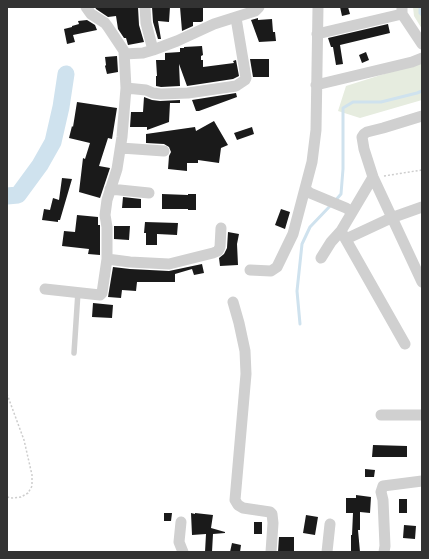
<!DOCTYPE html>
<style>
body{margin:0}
#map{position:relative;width:429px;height:559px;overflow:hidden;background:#fff;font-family:Raleway,sans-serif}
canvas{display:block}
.frame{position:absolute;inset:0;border:8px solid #333;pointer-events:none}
</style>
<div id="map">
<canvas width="429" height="559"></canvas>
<div class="frame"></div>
</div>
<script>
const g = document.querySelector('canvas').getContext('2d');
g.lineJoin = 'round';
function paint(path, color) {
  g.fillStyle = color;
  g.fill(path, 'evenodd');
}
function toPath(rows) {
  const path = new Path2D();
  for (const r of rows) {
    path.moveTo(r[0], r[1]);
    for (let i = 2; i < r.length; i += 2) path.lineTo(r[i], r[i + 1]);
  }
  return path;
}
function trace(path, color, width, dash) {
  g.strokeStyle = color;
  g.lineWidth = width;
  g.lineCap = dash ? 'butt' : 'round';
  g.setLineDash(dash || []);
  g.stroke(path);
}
paint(toPath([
 [413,7,422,7,422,29,414,16],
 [422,62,422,100,360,118,338,111,346,86]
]), '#e6ecdf');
trace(toPath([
 [420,7,420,13,422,15],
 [335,201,341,194,343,169,343,108,353,102,381,102,417,93,422,91],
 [300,324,297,291,302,244,310,227,331,205]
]), '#cfe2ee', 3);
trace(toPath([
 [7,196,18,195,40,165,53,142,61,107,66,74]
]), '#cfe2ee', 17);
paint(toPath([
 [95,7,138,7,139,25,144,42,128,45,126,38,124,38,118,29,116,16,108,17,96,9],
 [152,7,170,7,169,22,158,21,161,39,158,39,153,22],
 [180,7,203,7,203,21,201,22,193,22,193,26,182,31],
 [340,7,348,7,350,14,342,16],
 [258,18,258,20,272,19,273,32,275,32,276,41,259,42,251,20],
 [87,20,95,25,97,30,73,35,75,42,67,44,64,29,72,27,72,26,79,24,78,21],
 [388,24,390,33,340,45,343,64,336,65,333,47,331,47,328,38],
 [202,46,203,55,201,56,201,60,203,60,203,67,234,63,233,61,236,60,239,76,233,79,187,86,179,64,180,86,161,87,156,86,156,76,157,76,156,60,165,60,165,53,180,52,180,48,184,48,184,47],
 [366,52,369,60,362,63,359,55],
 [117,56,118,72,107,74,105,66,106,65,105,57],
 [250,59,269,59,269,77,253,77],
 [236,93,237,97,199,111,196,111,192,100],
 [144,97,152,100,160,101,180,100,180,103,170,103,169,122,147,130,147,127,130,127,131,112,143,112],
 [77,102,117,108,112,139,108,138,99,166,110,168,100,198,79,192,83,158,85,159,90,143,69,138,72,126,73,127],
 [214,121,228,145,221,148,219,163,198,160,198,163,187,163,187,171,168,169,169,156,171,152,169,147,164,144,146,143,146,134,195,127,196,131],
 [252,127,254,134,237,140,234,133],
 [62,178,72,179,60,220,58,220,58,222,42,220,44,209,50,210,53,198,59,200],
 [162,194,188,195,188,194,196,194,196,210,188,210,188,209,162,209],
 [123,197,141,199,141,208,122,208],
 [281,209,290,212,285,229,275,225],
 [77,215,98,217,98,225,100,225,100,255,88,254,89,249,62,246,64,231,75,232],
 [145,222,178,223,177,235,157,234,157,245,146,245,146,233,144,233],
 [114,226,130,226,129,240,114,239],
 [228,232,239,234,237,244,238,265,220,266,219,258,224,254,227,248],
 [202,264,204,273,194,275,192,269,175,274,175,282,137,282,136,291,122,290,121,298,108,297,113,267,130,269,169,271],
 [93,303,113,305,112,318,92,317],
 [373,445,407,446,407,457,372,457],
 [365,469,375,470,374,477,365,477],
 [356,495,371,497,370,513,360,512,360,530,358,530,360,552,351,552,351,535,352,535,353,513,346,513,346,498,356,498],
 [399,499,407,499,407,513,399,513],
 [164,513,172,513,171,521,164,521],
 [191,513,195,514,195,513,213,515,211,528,225,532,225,533,213,534,212,552,205,552,206,534,192,535],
 [306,515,318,517,315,535,303,533],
 [254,522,262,522,262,534,254,534],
 [404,525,416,526,415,539,403,538],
 [279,537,294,537,294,552,278,552],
 [232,543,241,545,240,552,230,552]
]), '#1a1a1a');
trace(toPath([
 [384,176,422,170],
 [7,394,24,440,32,475,32,486,28,493,21,497,12,498,7,497]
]), '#cdcdcd', 1.5, [2, 2]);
trace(toPath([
 [74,353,78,292]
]), '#d0d0d0', 5.5);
trace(toPath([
 [86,7,91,14,105,23,108,27,124,51,126,88,122,137,117,169,107,200,105,215,107,227,107,259,130,262,169,264,213,253,218,251,220,247,221,228],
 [145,7,146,23,153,50],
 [402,7,402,14,422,44],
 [317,34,402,14],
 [124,54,143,53,153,50,177,41,214,24,255,11,259,7],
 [316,85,412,62,422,58],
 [126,88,146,90,153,93,161,94,188,93,236,86,245,80,246,78,236,18],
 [422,116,383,128,367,132,364,134,362,137,364,149,373,177,422,282],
 [121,148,164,151],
 [110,189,149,193],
 [305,189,310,193,346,208,352,212],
 [341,231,405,344],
 [346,239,391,218,422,207],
 [321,258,331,242,341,231,373,177],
 [250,270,271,271,277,267,293,234,312,162,316,130,318,7],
 [45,289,100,295,102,293,107,259],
 [233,302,239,323,245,351,246,374,235,500,238,505,243,508,270,512,272,514,273,523,271,552],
 [381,415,422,415],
 [181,522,179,542,183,552],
 [327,552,330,524],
 [384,552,385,546,383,500,381,492,383,486,422,481]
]), '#d0d0d0', 11);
</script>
